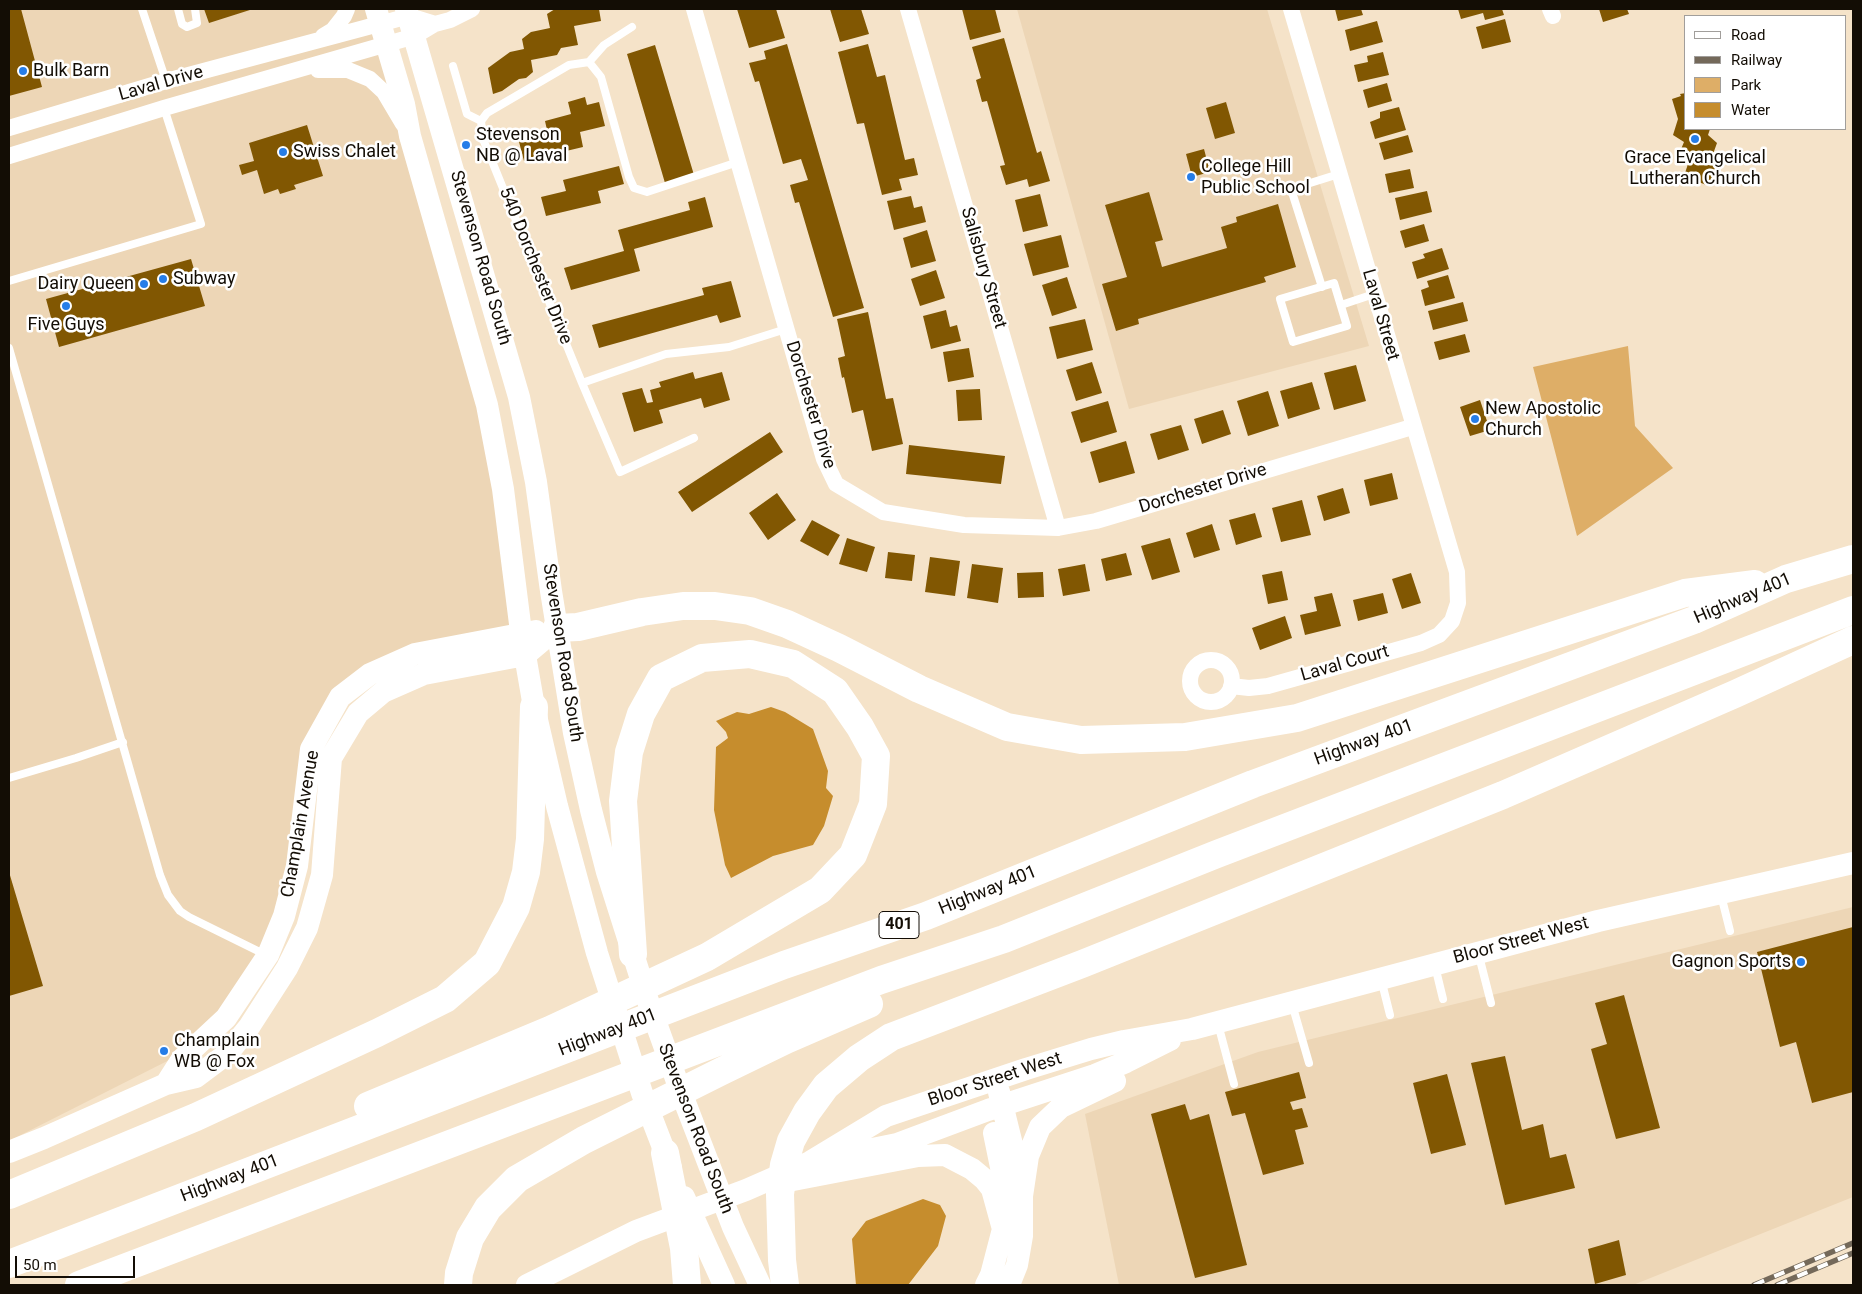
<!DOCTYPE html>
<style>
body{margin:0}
#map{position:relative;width:1862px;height:1294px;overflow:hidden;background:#f5e3c9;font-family:Roboto,sans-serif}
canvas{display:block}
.frame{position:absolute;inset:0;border:10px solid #130d05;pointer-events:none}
.legend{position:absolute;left:1684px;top:15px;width:162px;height:115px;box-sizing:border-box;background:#fff;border:1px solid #a19e9b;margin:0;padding:6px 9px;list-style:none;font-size:15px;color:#130d05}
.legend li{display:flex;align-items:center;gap:10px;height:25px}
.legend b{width:25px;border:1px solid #a19e9b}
.scale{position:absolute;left:15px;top:1256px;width:120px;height:22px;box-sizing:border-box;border:2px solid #130d05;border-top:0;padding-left:6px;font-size:15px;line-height:18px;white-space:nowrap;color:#130d05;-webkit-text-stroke:4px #fff;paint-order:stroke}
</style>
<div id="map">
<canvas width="1862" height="1294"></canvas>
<div class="frame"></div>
<ul class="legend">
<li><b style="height:6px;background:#fff"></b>Road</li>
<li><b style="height:6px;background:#74695a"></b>Railway</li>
<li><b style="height:14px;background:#deae67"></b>Park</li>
<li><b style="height:14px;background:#c68d2d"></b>Water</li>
</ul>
<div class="scale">50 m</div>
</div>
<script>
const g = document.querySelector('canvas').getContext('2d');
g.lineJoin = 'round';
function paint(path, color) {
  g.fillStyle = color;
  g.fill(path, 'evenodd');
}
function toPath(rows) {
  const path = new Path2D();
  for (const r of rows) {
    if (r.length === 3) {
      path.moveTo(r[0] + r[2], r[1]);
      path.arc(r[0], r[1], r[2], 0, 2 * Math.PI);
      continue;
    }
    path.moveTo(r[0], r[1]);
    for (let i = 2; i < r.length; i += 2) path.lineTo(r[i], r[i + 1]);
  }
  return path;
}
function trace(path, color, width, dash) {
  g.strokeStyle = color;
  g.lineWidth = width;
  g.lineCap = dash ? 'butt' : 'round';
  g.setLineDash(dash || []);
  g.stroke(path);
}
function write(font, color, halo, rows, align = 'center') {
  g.font = font + ' Roboto,sans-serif';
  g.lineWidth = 5;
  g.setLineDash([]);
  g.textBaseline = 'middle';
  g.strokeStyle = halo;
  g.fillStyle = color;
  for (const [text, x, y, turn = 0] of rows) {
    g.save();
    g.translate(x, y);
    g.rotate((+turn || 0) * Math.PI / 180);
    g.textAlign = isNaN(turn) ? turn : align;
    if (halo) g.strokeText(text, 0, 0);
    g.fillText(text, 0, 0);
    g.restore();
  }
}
paint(toPath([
 [9,9,366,9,483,419,518,630,405,652,326,706,285,925,195,1047,9,1141],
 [1017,9,1267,9,1369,346,1129,409],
 [1853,907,1853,1197,1633,1285,1119,1285,1085,1114,1258,1052]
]), '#edd6b6');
paint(toPath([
 [1628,346,1635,426,1673,468,1577,536,1533,367]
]), '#deae67');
paint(toPath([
 [771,707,785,712,813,729,828,771,826,788,833,796,824,826,813,845,773,856,731,878,725,865,714,810,716,747,728,738,726,732,716,721,737,712,749,714],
 [923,1199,940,1205,946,1216,938,1246,908,1285,856,1285,852,1239,866,1221]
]), '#c68d2d');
paint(toPath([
 [9,9,21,9,42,87,9,96],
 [204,9,253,9,209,23],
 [555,9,599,9,601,21,574,26,578,45,561,48,557,55,531,60,533,72,526,78,519,79,502,91,493,94,488,68,510,52,524,49,522,39,531,32,550,28,547,14],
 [737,9,776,9,785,38,749,48],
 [830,9,861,9,869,34,840,42],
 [962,9,995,9,1001,32,970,40],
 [1335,9,1361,9,1363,15,1338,21],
 [1458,9,1502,9,1504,15,1485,20,1483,13,1461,19],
 [1599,9,1627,9,1629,14,1603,22],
 [1505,19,1511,42,1482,49,1476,27],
 [1377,21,1383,42,1350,51,1345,30],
 [1004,38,1037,153,1041,151,1050,181,1029,187,1027,179,1006,185,1000,166,1005,165,987,101,982,102,976,80,981,78,972,47],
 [787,44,864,308,833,317,799,202,795,203,790,185,808,180,801,159,783,164,759,81,755,82,749,63,766,59,764,51],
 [868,44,877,77,885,75,905,160,914,158,918,175,899,179,902,190,882,195,864,123,857,124,838,52],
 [655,45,694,175,665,183,627,54],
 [1383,52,1389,75,1358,82,1354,65,1368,62,1367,56],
 [1387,83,1392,101,1368,108,1363,90],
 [1686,93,1686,129,1710,129,1708,135,1717,143,1713,154,1722,162,1718,173,1709,186,1696,181,1685,173,1689,161,1679,154,1684,142,1673,135,1678,119,1672,99,1681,96,1680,94],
 [585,97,587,105,599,102,605,126,580,132,583,147,524,161,518,138,547,130,545,121,571,114,568,102],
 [1226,102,1235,133,1215,139,1206,108],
 [1399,107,1406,130,1375,139,1370,122,1380,118,1380,112],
 [307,125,323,176,294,185,296,189,280,194,278,189,264,194,257,170,242,175,239,165,254,161,249,143],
 [1408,135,1413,152,1384,160,1379,143],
 [1204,149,1210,172,1192,177,1186,154],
 [619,166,624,184,598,191,601,203,546,216,541,197,566,191,563,180],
 [1410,169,1414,188,1389,193,1385,174],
 [1427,191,1432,212,1400,220,1395,198],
 [1149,192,1163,240,1155,242,1162,267,1227,248,1221,227,1237,222,1236,217,1278,204,1296,267,1264,277,1266,282,1138,319,1139,324,1116,331,1102,284,1127,277,1105,205],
 [1040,194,1048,226,1023,232,1015,200],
 [911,196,914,208,922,206,926,222,894,230,887,201],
 [705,197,713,227,634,249,640,271,571,290,564,268,624,251,618,230,690,210,688,202],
 [1424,224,1429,241,1405,248,1400,231],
 [927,230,936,261,911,268,903,238],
 [1061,235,1069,267,1033,276,1024,244],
 [1442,248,1449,269,1417,279,1412,262,1425,258,1423,254],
 [191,259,205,306,59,347,46,299],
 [936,270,945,298,920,306,911,279],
 [1448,275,1455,298,1425,306,1421,290,1429,287,1427,281],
 [1067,277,1077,308,1052,316,1042,285],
 [731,281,741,317,720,323,717,315,599,348,592,325,704,295,702,288],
 [1463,302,1468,321,1433,330,1428,311],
 [946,310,950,327,957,325,961,341,931,349,923,316],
 [868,312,886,399,893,398,903,444,872,451,863,410,852,413,844,377,842,378,838,358,845,356,837,319],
 [1085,319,1093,350,1057,359,1049,327],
 [1465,334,1470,352,1439,360,1434,342],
 [969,348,974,377,948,382,943,352],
 [1092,362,1102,393,1076,401,1066,370],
 [1356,365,1366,401,1334,410,1324,373],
 [693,372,695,379,722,372,730,400,704,408,701,398,659,410,663,423,634,432,622,393,642,388,647,403,653,402,650,390,661,387,659,382],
 [1312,382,1320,409,1288,419,1280,391],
 [980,389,982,420,958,421,956,390],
 [1268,391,1279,426,1248,436,1237,401],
 [1480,400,1490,430,1470,436,1460,407],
 [1108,401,1117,432,1081,443,1071,412],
 [1223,410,1231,434,1202,444,1194,419],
 [1181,425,1189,450,1158,460,1150,434],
 [770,432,783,452,692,512,678,492],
 [1126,441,1135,473,1099,483,1090,452],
 [909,445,1005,456,1001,484,906,474],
 [1392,473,1398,499,1370,506,1364,480],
 [1343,488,1350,513,1324,521,1317,496],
 [777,493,796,520,768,540,749,513],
 [1302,500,1311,535,1281,542,1272,508],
 [1255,513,1262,537,1236,545,1229,520],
 [812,520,840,535,828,556,800,541],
 [1212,524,1220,550,1194,558,1186,533],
 [847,538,875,547,867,572,839,564],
 [1170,538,1180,572,1152,580,1141,546],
 [888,552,915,555,912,581,885,578],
 [1126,553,1132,575,1106,581,1101,559],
 [930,557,960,561,955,596,925,592],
 [972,564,1003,568,998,603,967,598],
 [1085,564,1090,591,1063,596,1058,569],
 [1282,571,1288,600,1268,604,1262,575],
 [1043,572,1044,597,1018,598,1017,573],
 [1411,573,1421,603,1402,609,1392,579],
 [1332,593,1341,626,1305,635,1300,615,1317,611,1314,597],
 [1383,593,1388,613,1358,621,1353,600],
 [1285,616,1292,638,1260,650,1252,628],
 [9,872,43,986,9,996],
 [1853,927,1853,1092,1812,1103,1796,1042,1780,1047,1757,952],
 [1624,995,1660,1128,1616,1139,1591,1049,1607,1044,1595,1003],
 [1505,1056,1522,1130,1543,1124,1550,1158,1566,1154,1575,1188,1505,1205,1471,1063],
 [1299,1072,1306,1098,1290,1102,1293,1110,1302,1108,1308,1127,1295,1130,1304,1164,1263,1175,1245,1113,1232,1116,1225,1092],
 [1447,1074,1466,1145,1431,1154,1413,1083],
 [1185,1104,1190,1120,1209,1114,1247,1265,1195,1278,1151,1114],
 [1619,1240,1626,1275,1595,1284,1588,1249]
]), '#815702');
trace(toPath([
 [142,9,166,81],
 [178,9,182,24,187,27,197,23,195,9],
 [589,62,604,45,632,27],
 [453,66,467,114,481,121],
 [738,162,647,192,634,188,629,177,601,77,589,62,569,65,487,113,481,121,483,139,582,383,666,354,729,347,786,329],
 [9,281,201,224,164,108],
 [1334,283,1347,326,1293,342,1280,299,1334,283],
 [1322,287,1291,189,1339,174],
 [1341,305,1374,294],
 [9,348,160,875,168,895,180,911,189,917,266,955],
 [582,383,620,472,694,438],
 [9,778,76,758,123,742],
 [1721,895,1730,931],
 [1479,956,1491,1003],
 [1435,966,1443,999],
 [1381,979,1390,1015],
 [1292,1004,1309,1063],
 [1218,1024,1234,1084]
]), '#fff', 8);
trace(toPath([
 [694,9,824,459,836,484,883,512,964,525,1058,528,1096,521,1412,427],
 [908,9,1058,528],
 [1550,9,1553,16],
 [435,24,450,20,472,9],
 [323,36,333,30,344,16,347,9],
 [318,70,348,70,370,79,384,92,403,124],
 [9,128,166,81,409,16,435,24,415,36,164,108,9,156],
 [1211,681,21],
 [1231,686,1249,688,1268,686,1421,643,1439,635,1452,621,1458,603,1457,572,1291,9]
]), '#fff', 16);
trace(toPath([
 [376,9,404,104,410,136,487,405,503,489,521,632,534,707,557,806,597,953,642,1093,671,1168],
 [406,9,519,397,536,482,551,591,574,733,591,810,607,872,648,1001,679,1087,733,1227,760,1285],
 [166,1084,182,1059,226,1018,268,955,284,916,297,866,311,749,340,697,370,674,415,654,536,631],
 [999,1092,1018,1169,1022,1196,1022,1236,1017,1265,1009,1285],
 [9,1152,44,1138,166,1084,196,1077,228,1053,249,1027,287,968,307,928,322,875,331,758,358,713,383,692,424,674,525,655,557,628],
 [828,1158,897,1144,988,1110,1095,1075,1126,1062,1170,1040],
 [788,1181,918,1156,945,1155,972,1169,984,1179,992,1189,1003,1229],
 [1022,1196,1028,1156,1040,1127,1061,1107,1115,1081],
 [684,1197,724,1285],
 [527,1285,636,1231,746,1190,810,1162,886,1116,1026,1069,1091,1049,1124,1041,1192,1029,1598,921,1853,863],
 [986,1285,991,1275,1003,1229,1005,1199,1003,1177,994,1133]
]), '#fff', 22);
trace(toPath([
 [557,628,578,627,642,612,683,606,715,606,750,611,787,624,839,648,919,689,1007,727,1081,740,1185,737,1297,718,1685,593,1755,584],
 [368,1106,550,1030,707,957,820,890,853,855,873,804,876,756,860,727,835,691,793,664,750,654,702,658,661,678,641,714,629,752,623,801,633,954],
 [665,1153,684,1248,687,1285],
 [9,1195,196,1117,377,1033,445,999,487,963,516,907,526,872,530,839,534,707],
 [9,1264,784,965,926,916,1253,784,1694,620,1786,579,1853,559],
 [79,1285,881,980,1004,939,1217,854,1853,610],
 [458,1285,459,1273,470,1238,488,1208,517,1179,584,1140,722,1071,786,1040,869,1004],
 [785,1285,782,1260,780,1194,784,1165,791,1141,807,1112,826,1086,859,1058,891,1037,1082,964,1503,795,1735,694,1853,640]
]), '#fff', 28);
const rail = toPath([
 [1754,1285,1853,1243],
 [1777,1285,1853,1253]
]);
trace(rail, '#74695a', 5.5);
trace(rail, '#fff', 4, [11]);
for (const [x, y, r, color] of [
 [23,71,5,"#267de8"],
 [1695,139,5,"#267de8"],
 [466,145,5,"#267de8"],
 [283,152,5,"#267de8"],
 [1191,177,5,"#267de8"],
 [163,279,5,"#267de8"],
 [144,284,5,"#267de8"],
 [66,306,5,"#267de8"],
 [1475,419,5,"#267de8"],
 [1801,962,5,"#267de8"],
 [164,1051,5,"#267de8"]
]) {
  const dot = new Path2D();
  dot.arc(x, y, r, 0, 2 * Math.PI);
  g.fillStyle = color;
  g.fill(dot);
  trace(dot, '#fff', 2);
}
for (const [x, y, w] of [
 [899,925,40]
]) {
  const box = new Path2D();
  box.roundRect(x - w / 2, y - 13.5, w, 27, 4);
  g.fillStyle = '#fff';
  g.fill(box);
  trace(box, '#130d05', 1);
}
write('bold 16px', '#130d05', null, [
 ["401",899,925]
]);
write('18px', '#130d05', '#fff', [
 ["Bulk Barn",33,71],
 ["Stevenson",476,135],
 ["NB @ Laval",476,156],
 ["Swiss Chalet",293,152],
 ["Grace Evangelical",1695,158,"center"],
 ["Lutheran Church",1695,179,"center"],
 ["College Hill",1201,167],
 ["Public School",1201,188],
 ["Subway",173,279],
 ["Dairy Queen",134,284,"right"],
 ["Five Guys",66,325,"center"],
 ["New Apostolic",1485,409],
 ["Church",1485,430],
 ["Gagnon Sports",1791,962,"right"],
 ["Champlain",174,1041],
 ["WB @ Fox",174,1062]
], 'left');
write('18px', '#130d05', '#fff', [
 ["Laval Drive",161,84,-16],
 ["Stevenson Road South",480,258,74],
 ["540 Dorchester Drive",535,266,68],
 ["Salisbury Street",983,268,74],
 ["Laval Street",1380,315,74],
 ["Dorchester Drive",810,405,73],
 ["Dorchester Drive",1203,489,-17],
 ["Highway 401",1743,599,-23],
 ["Stevenson Road South",562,653,81],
 ["Laval Court",1345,664,-16],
 ["Highway 401",1364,743,-20],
 ["Champlain Avenue",301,824,-80],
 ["Highway 401",988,891,-22],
 ["Bloor Street West",1521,941,-15],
 ["Highway 401",608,1033,-21],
 ["Bloor Street West",995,1080,-18],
 ["Stevenson Road South",695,1129,69],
 ["Highway 401",230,1179,-21]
]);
</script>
